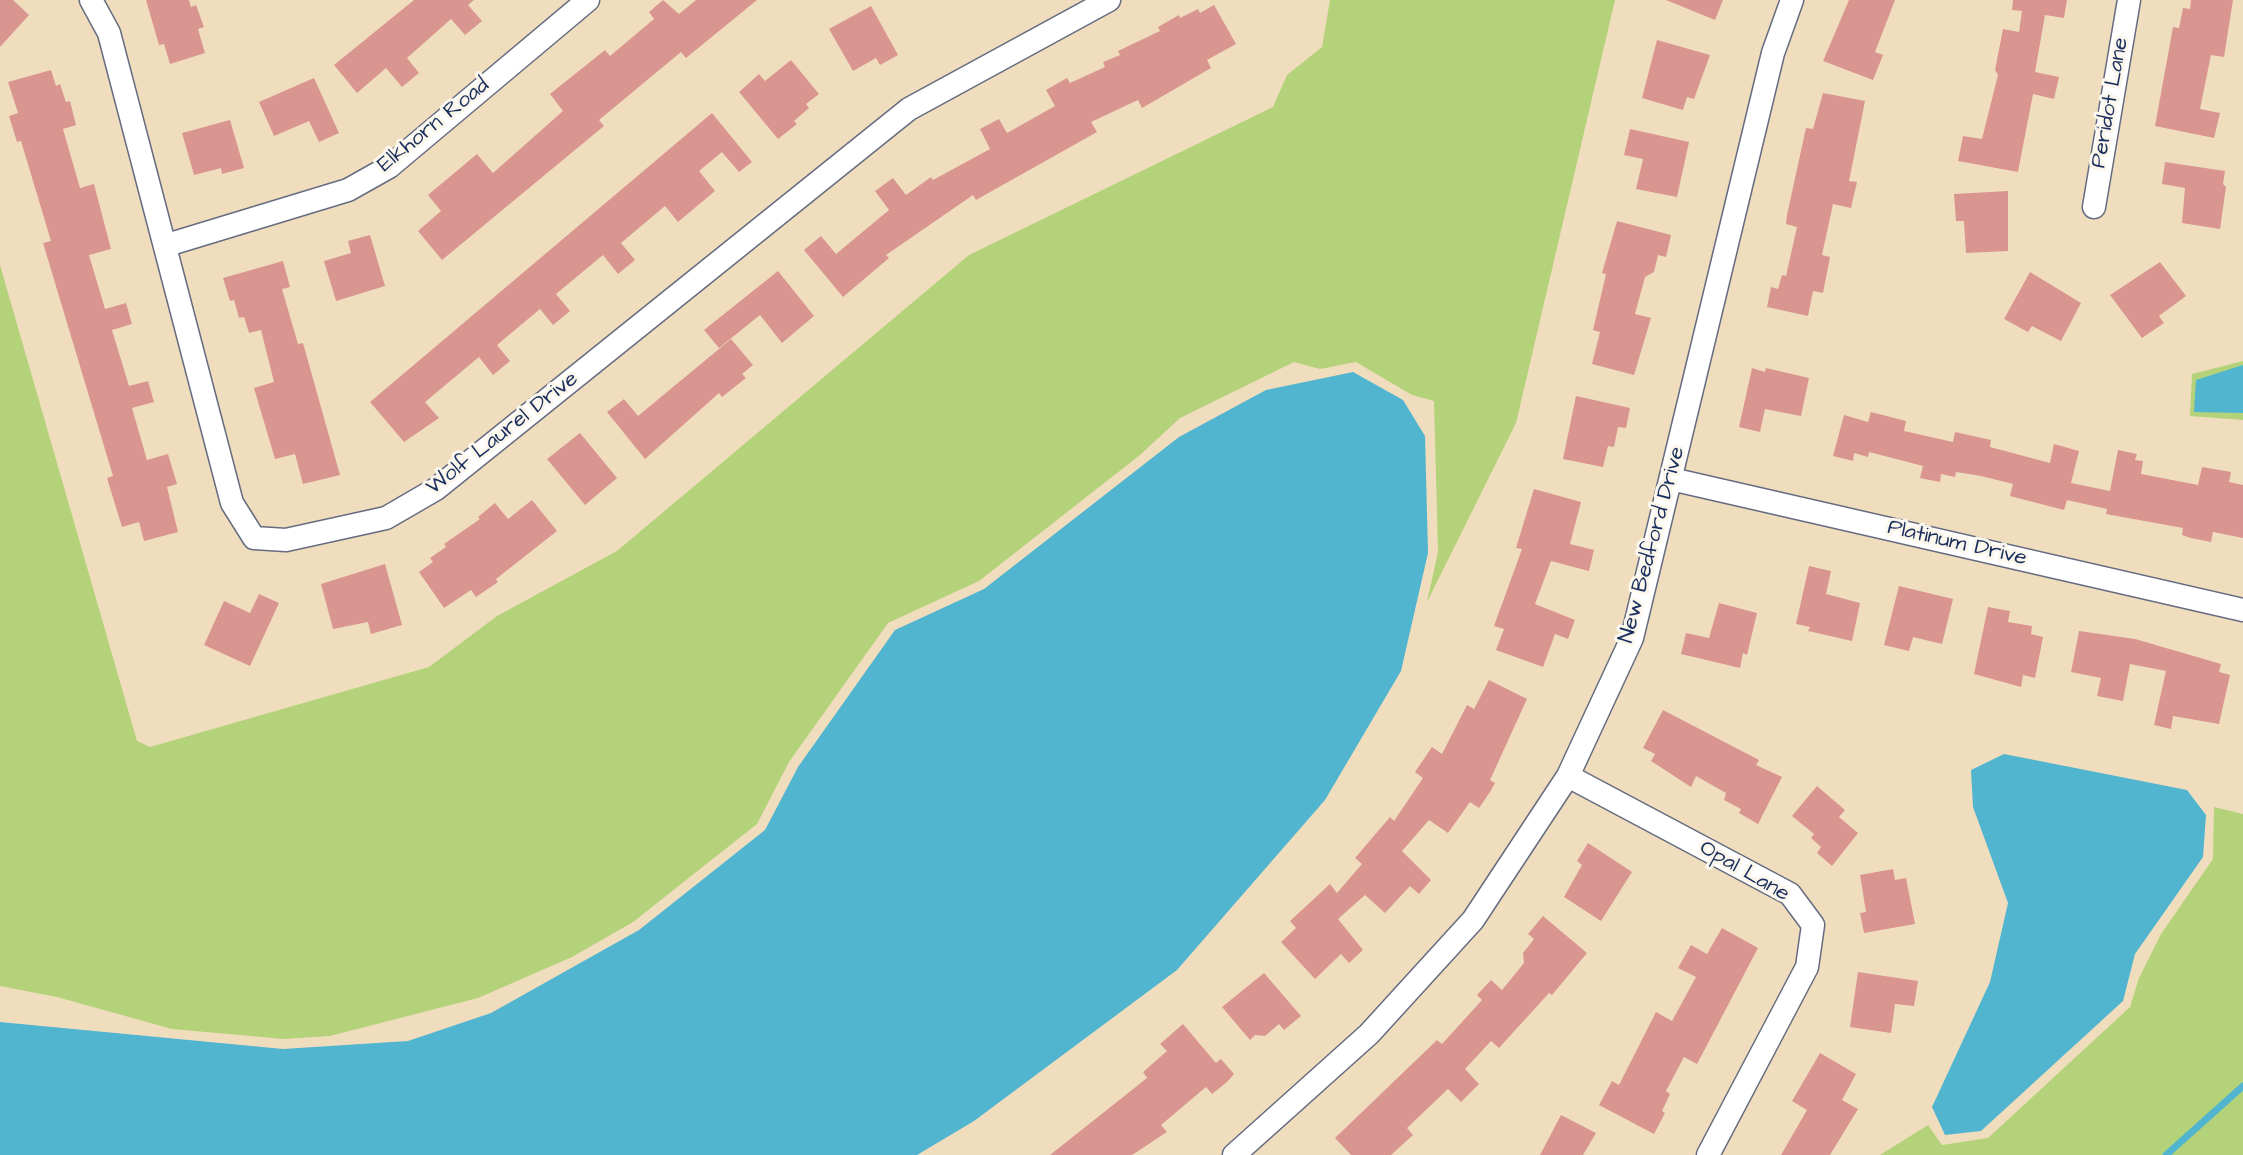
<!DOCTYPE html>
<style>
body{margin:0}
canvas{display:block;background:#f0ddbe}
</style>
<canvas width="2243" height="1155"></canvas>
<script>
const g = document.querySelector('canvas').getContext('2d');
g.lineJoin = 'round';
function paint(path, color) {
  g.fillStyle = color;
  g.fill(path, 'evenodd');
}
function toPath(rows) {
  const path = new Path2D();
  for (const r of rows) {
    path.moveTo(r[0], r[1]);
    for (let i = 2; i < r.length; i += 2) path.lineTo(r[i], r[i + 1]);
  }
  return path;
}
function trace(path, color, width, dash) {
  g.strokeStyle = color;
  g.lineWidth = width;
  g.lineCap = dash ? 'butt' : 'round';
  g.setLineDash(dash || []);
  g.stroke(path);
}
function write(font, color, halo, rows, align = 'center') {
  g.font = font + ' "Architects Daughter",sans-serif';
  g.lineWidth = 6;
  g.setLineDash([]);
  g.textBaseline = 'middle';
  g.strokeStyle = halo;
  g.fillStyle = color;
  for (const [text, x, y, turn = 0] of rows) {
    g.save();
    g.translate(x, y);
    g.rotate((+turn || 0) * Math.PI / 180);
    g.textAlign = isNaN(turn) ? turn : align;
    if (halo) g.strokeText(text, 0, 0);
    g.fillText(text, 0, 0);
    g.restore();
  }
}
paint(toPath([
 [1330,0,1615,0,1516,423,1427,602,1438,552,1434,401,1412,395,1356,362,1320,369,1294,362,1180,418,1140,455,979,581,888,623,789,762,757,824,633,922,572,957,478,998,330,1036,284,1039,172,1029,57,997,0,986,0,265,137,741,150,747,429,667,497,616,617,551,969,255,1273,107,1287,75,1322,47],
 [2243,361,2243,420,2190,416,2192,374],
 [2214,807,2243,814,2243,1155,1880,1155,1928,1125,1942,1145,1988,1138,2130,1007,2139,978,2161,934,2213,859]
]), '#b3d279');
paint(toPath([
 [2243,365,2243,413,2194,412,2196,380],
 [1353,372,1403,400,1425,436,1428,553,1401,671,1325,800,1177,970,974,1121,917,1155,0,1155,0,1022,283,1049,408,1041,491,1013,639,930,765,830,798,767,895,630,984,589,1179,437,1266,390],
 [2004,754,2187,790,2206,815,2203,857,2135,954,2123,1001,1981,1131,1945,1135,1932,1107,1990,982,2008,903,1973,807,1971,770]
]), '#51b5d0');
trace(toPath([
 [2166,1155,2243,1086]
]), '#51b5d0', 7);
paint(toPath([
 [0,0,13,0,29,15,0,47],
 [146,0,189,0,191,7,196,5,204,27,198,29,205,53,170,64,164,44,159,45],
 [414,0,474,0,468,5,482,21,465,35,451,19,407,58,419,73,402,87,386,68,357,93,334,65],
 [663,0,679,14,696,0,757,0,686,58,681,52,599,120,604,126,442,260,418,231,441,211,428,195,477,154,493,173,563,111,550,94,605,50,610,56,654,19,649,12],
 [1666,0,1723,0,1715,20],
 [1849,0,1895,0,1875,52,1883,55,1873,80,1823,61],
 [2013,0,2067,0,2064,18,2045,15,2035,72,2059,77,2054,99,2033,94,2018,172,1958,161,1963,136,1982,139,1998,75,1995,70,2003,29,2019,32,2022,11,2012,10],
 [2191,0,2233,0,2224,57,2211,55,2200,109,2220,113,2214,138,2155,126,2173,27,2179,28,2183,8,2190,9],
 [1214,5,1236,44,1207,60,1211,68,1142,108,1138,100,1091,122,1097,132,976,200,973,195,886,255,889,258,843,297,804,250,821,236,836,254,889,210,875,191,893,178,906,195,931,177,933,180,990,149,980,129,999,119,1007,133,1055,106,1046,90,1067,78,1070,83,1105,67,1103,62,1120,55,1118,51,1160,31,1158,27,1179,15,1180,18,1198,9,1200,13],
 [871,6,898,55,880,65,876,58,853,71,829,29],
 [1657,40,1710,55,1694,99,1687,97,1683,110,1642,98],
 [791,60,819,94,806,104,809,108,794,121,797,124,778,139,739,92,759,74,765,81],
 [51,70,56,86,60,84,66,102,70,101,76,125,63,129,80,188,94,184,111,249,89,255,105,309,126,303,132,324,112,330,129,386,148,381,154,402,132,408,147,460,168,454,177,484,167,487,178,532,144,541,139,522,122,527,107,478,113,476,43,243,51,241,21,141,17,142,9,116,18,113,8,82],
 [314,78,339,133,319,142,309,121,274,136,259,102],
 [1823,93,1865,101,1849,181,1857,182,1851,208,1833,204,1822,255,1830,257,1823,293,1813,291,1808,316,1767,307,1771,287,1778,289,1782,275,1786,276,1797,227,1786,224,1787,215,1806,128,1813,129],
 [712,113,752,162,739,172,722,152,699,171,715,191,678,222,665,206,621,243,635,260,618,274,603,255,556,294,570,311,553,325,540,309,497,345,510,361,493,375,479,357,425,402,439,418,404,442,370,402],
 [230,120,244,168,222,174,221,168,194,175,182,133],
 [1630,129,1689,142,1677,197,1636,189,1643,159,1624,155],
 [2165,162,2225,171,2223,184,2226,187,2220,229,2182,223,2185,188,2162,184],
 [2008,191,2008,251,1966,253,1964,221,1956,221,1954,194],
 [1617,221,1671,235,1666,257,1658,255,1654,272,1645,277,1635,314,1651,318,1634,375,1592,364,1600,332,1593,330,1606,274,1602,273],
 [370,235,385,286,336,301,324,261,351,253,348,241],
 [283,261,290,287,282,289,298,344,303,343,340,475,303,484,295,454,275,459,254,388,274,382,261,330,249,333,244,317,239,318,234,300,230,301,223,278],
 [2160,262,2186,296,2159,316,2164,323,2142,338,2110,295],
 [778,271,814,316,782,343,760,315,719,348,704,330],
 [2030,272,2081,303,2061,341,2032,326,2028,332,2004,319],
 [731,339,753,365,742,374,746,378,722,397,719,393,645,459,607,412,624,399,638,416],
 [1752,368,1765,372,1766,368,1809,378,1801,416,1765,409,1760,432,1739,427],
 [1576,396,1630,408,1626,428,1618,427,1614,447,1608,446,1603,467,1563,459],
 [1871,412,1906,421,1904,431,1953,442,1955,432,1991,440,1990,447,2050,463,2054,444,2079,451,2071,483,2110,491,2118,450,2137,454,2135,460,2143,461,2141,474,2198,485,2202,467,2231,472,2229,482,2243,485,2243,538,2213,532,2211,542,2191,538,2182,535,2183,528,2106,514,2107,509,2067,500,2064,510,2010,496,2013,484,1981,476,1956,472,1955,477,1941,474,1940,482,1920,478,1923,466,1869,452,1868,457,1854,453,1853,461,1833,456,1844,415,1868,422],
 [580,433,617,478,585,505,547,459],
 [1534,489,1581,502,1570,544,1594,550,1589,571,1551,561,1535,604,1575,620,1568,639,1555,634,1543,667,1496,650,1504,629,1494,626,1522,549,1516,548],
 [532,500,557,531,496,579,498,582,476,597,471,590,444,608,419,572,433,562,430,558,446,547,444,544,480,519,478,517,495,503,508,519],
 [385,564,402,625,371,634,368,622,333,629,321,584],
 [1809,566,1831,571,1826,594,1860,603,1852,641,1808,631,1810,627,1796,624],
 [1899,586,1953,599,1942,644,1913,637,1909,651,1884,645],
 [259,594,279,603,250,666,204,645,224,601,250,613],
 [1719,603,1757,613,1747,655,1743,653,1740,668,1681,654,1686,633,1709,638],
 [1988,607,2010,611,2008,622,2032,626,2031,634,2043,637,2035,678,2023,675,2021,687,1974,674],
 [2079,631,2135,639,2221,664,2219,672,2230,675,2219,724,2173,716,2171,729,2154,725,2166,671,2130,664,2123,701,2097,696,2101,678,2071,672],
 [1489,680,1527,699,1490,780,1495,783,1490,792,1479,808,1470,802,1448,833,1429,820,1402,851,1431,880,1419,894,1410,886,1385,913,1365,895,1338,919,1363,950,1349,963,1341,954,1315,979,1281,942,1296,928,1290,921,1330,884,1337,893,1362,864,1355,858,1390,817,1394,821,1423,778,1415,772,1432,747,1442,754,1467,705,1474,709],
 [1663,710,1759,760,1756,765,1782,777,1758,824,1739,813,1741,809,1724,800,1726,793,1696,776,1691,787,1651,761,1655,754,1643,748],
 [1817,786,1845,810,1839,817,1858,833,1832,866,1817,853,1821,847,1811,838,1814,834,1792,816],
 [1588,843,1632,872,1601,921,1564,897,1582,865,1577,861],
 [1893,869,1895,880,1906,878,1915,924,1864,933,1860,913,1866,912,1860,875],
 [1543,916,1587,953,1552,995,1549,993,1499,1048,1491,1041,1465,1069,1479,1084,1461,1102,1448,1089,1407,1128,1413,1135,1391,1155,1351,1155,1335,1138,1437,1040,1442,1044,1482,1000,1477,995,1491,980,1502,990,1524,963,1523,953,1534,939,1528,934],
 [1722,928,1758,948,1697,1064,1684,1057,1666,1091,1670,1094,1662,1111,1665,1113,1654,1134,1599,1105,1612,1081,1619,1085,1656,1012,1672,1021,1696,977,1678,968,1691,945,1707,954],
 [1858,972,1918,981,1914,1006,1895,1004,1891,1033,1850,1027],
 [1264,973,1301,1016,1284,1030,1279,1024,1265,1036,1255,1035,1250,1040,1222,1007],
 [1183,1024,1216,1063,1221,1059,1234,1074,1227,1082,1212,1094,1206,1087,1161,1125,1167,1132,1132,1155,1050,1155,1147,1078,1143,1072,1167,1051,1160,1044],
 [1820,1053,1856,1074,1842,1100,1858,1109,1830,1155,1781,1155,1807,1110,1792,1101],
 [1561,1115,1596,1133,1583,1155,1540,1155]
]), '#d99691');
const minor = toPath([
 [91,0,109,33,232,503,254,538,286,540,386,518,436,489,909,109,1109,0],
 [2094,207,2129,0],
 [167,245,348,190,389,167,588,0],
 [1671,479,2243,610],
 [1568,776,1790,894,1813,925,1807,967,1708,1155],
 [1234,1155,1369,1034,1473,920,1568,776,1632,638,1773,53,1792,0]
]);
trace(minor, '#666c80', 25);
trace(minor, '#fff', 22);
write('22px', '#1b2f5e', '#fbf7ec', [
 ["Peridot Lane",2111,103,-80],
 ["Elkhorn Road",434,126,-39],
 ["Wolf Laurel Drive",503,434,-38],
 ["Platinum Drive",1957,544,13],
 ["New Bedford Drive",1653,545,-75],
 ["Opal Lane",1744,872,30]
]);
</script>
